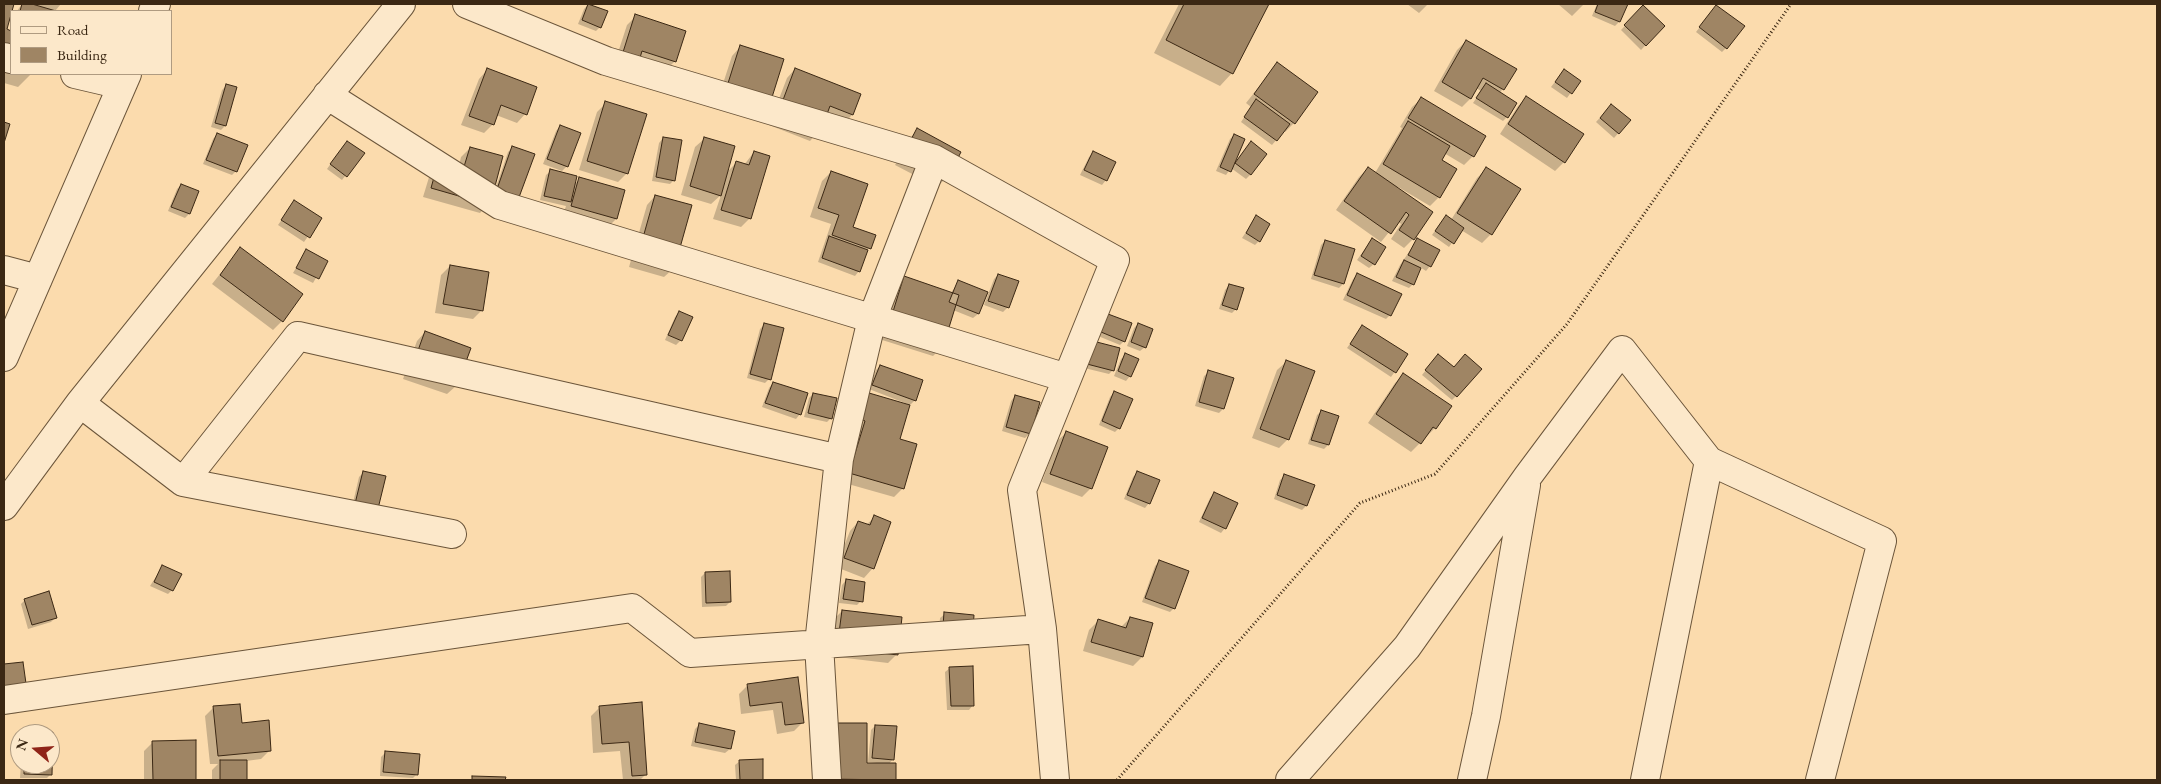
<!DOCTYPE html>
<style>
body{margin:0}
#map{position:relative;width:2161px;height:784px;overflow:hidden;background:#fbdbad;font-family:"EB Garamond",serif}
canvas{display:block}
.frame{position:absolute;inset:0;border:5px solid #3b2814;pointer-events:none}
.legend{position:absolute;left:10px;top:10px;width:162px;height:65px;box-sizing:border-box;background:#fce8ca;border:1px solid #af9b81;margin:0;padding:6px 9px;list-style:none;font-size:15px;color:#3b2814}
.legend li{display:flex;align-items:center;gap:10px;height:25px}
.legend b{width:25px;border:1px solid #af9b81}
.north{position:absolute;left:10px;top:724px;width:50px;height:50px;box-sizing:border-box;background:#fce8ca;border:1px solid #af9b81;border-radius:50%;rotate:288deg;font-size:14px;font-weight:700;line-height:20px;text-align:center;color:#3b2814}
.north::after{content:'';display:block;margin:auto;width:18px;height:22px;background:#8f2418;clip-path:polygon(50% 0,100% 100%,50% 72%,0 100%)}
</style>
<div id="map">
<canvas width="2161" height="784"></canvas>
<div class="frame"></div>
<ul class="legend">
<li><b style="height:6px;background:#fce8ca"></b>Road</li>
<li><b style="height:14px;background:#9f8564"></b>Building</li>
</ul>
<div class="north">N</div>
</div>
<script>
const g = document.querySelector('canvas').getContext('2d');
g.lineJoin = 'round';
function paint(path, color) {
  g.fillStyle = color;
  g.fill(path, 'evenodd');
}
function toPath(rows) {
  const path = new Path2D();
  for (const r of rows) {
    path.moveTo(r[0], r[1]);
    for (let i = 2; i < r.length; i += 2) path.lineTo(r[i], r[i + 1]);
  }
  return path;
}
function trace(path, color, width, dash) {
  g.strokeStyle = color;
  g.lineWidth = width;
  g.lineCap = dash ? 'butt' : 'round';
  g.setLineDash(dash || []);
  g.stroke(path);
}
paint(toPath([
 [4,4,12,4,5,30,11,32,11,74,31,74,18,87,4,83],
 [22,4,31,5,61,4,55,11,17,11],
 [1179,4,1267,4,1232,73,1220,86,1154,53],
 [1407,4,1428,4,1419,13],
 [1558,4,1584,4,1572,16],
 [1597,4,1627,4,1619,22,1615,26,1592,16],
 [588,5,600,27,596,31,578,24,584,9],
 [1643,7,1663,27,1641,50,1621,30],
 [1712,11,1726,48,1722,52,1696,32],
 [636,16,675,61,666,70,611,74,627,25],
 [1466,41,1515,69,1500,93,1507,117,1503,121,1473,103,1481,91,1476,88,1470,99,1462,107,1434,91,1457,50],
 [740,47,782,60,716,105,732,56],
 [1277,64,1294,123,1285,132,1284,131,1272,145,1241,122,1251,107,1246,103],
 [795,69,860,95,852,115,846,121,843,142,839,146,822,140,829,120,810,141,769,125,787,78],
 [487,70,525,114,517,123,496,115,493,124,484,133,461,125,479,79],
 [1564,70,1579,81,1567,98,1551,87],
 [226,86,225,126,221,130,211,127,222,90],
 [1527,97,1564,162,1555,171,1500,134,1518,106],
 [1421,99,1473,156,1464,165,1444,153,1440,160,1439,197,1430,206,1398,187,1397,188,1431,213,1413,239,1404,248,1391,239,1401,224,1398,221,1381,242,1336,210,1359,177,1368,168,1375,173,1402,128,1400,127,1412,107],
 [606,103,627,173,618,182,579,170,597,112],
 [1607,110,1629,121,1614,138,1596,122],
 [560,126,579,134,567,166,562,171,543,164,556,131],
 [918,130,946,178,937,187,895,165,909,139],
 [217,134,236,171,232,175,203,164,213,139],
 [1234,135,1234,165,1247,147,1250,175,1246,179,1231,168,1226,175,1216,171,1230,139],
 [663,138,674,180,670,184,652,181,659,143],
 [704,139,727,172,736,163,744,165,754,152,750,218,741,227,713,219,721,195,711,204,681,195,695,147],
 [343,146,363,153,342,180,327,169],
 [513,147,533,155,480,213,423,197,430,174,458,170,461,157,470,148,496,187,508,152],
 [1093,153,1114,163,1106,180,1102,185,1080,175,1089,157],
 [1486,169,1491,234,1482,243,1461,230,1449,247,1432,235,1442,221,1451,220,1477,178],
 [551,171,573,185,580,179,624,191,616,219,607,228,563,215,566,206,540,200,546,175],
 [831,172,852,228,870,248,866,251,859,271,855,276,818,262,831,224,810,217,822,181],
 [181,185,198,191,189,214,185,218,168,211,177,189],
 [655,196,673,269,664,277,629,267,647,205],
 [294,202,321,218,304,242,278,225],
 [1256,217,1259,241,1255,245,1242,238],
 [1372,239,1374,264,1369,268,1357,260],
 [1418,239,1430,266,1426,271,1420,267,1413,284,1409,288,1392,281,1400,265],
 [1325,241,1343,284,1339,288,1311,279,1321,245],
 [240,249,282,321,273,330,212,284],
 [306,251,326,261,313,283,293,273],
 [450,266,482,310,473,319,435,313,441,275],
 [998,275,1008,307,1003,312,984,305,994,279],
 [1357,275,1390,315,1386,319,1343,300,1353,279],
 [904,277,951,293,958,282,986,293,978,314,973,318,953,310,942,347,933,356,879,339,895,286],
 [1229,285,1236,309,1232,313,1219,309,1225,290],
 [679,312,681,340,676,345,665,340,675,317],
 [1109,315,1124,341,1120,345,1098,336,1104,319],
 [1138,324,1145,347,1140,351,1127,346,1134,328],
 [764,325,769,379,765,383,747,378,760,329],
 [1362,327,1407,355,1391,377,1347,348],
 [425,332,456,386,447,394,403,379,417,341],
 [1085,346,1113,370,1109,374,1080,367],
 [1126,355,1130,376,1126,381,1114,376,1121,359],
 [1434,360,1456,396,1452,400,1422,375],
 [1286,362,1288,439,1279,448,1252,438,1277,370],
 [880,366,915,400,910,405,869,389,876,370],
 [1209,372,1223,409,1219,413,1195,406,1204,376],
 [1404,374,1435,428,1411,452,1368,423,1395,383],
 [773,383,800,414,796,419,762,407,769,388],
 [1114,393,1119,428,1115,432,1099,425,1110,397],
 [813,394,831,418,827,422,804,417,809,398],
 [870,395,898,440,903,488,894,497,841,482,861,403],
 [1015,396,1030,433,1025,438,1002,431,1011,401],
 [1322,411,1328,445,1324,449,1308,444,1317,415],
 [1066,433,1091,488,1082,497,1042,482,1057,441],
 [363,473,384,477,349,520,359,477],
 [1137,473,1149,503,1145,508,1124,499,1133,477],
 [1285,475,1306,506,1302,510,1274,499,1280,480],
 [1215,494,1225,528,1221,533,1199,522,1210,498],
 [875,517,890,523,872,569,864,578,836,567,850,531,858,522,866,525],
 [1159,562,1174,608,1170,612,1142,602,1155,566],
 [163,566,172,590,168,594,150,586],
 [705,573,730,602,726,606,702,607,701,577],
 [846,580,861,601,857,605,839,603,842,585],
 [25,600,55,618,51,622,28,629,21,604],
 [842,611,897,654,888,663,829,656,833,620],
 [945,614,971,644,966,649,938,646,940,618],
 [1130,618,1151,624,1142,657,1133,666,1083,651,1089,630,1098,621,1121,627],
 [22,663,27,704,18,713,4,715,4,666],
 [950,668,973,705,969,710,947,710,945,672],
 [797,679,803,722,794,731,777,734,773,710,741,714,739,694,748,685],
 [641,704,646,774,640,780,623,780,620,751,593,753,591,716,600,707],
 [214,707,240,724,270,750,261,759,246,761,246,780,212,780,212,770,218,764,210,764,205,716],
 [699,725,730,749,725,753,691,746,695,729],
 [875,726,893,759,888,765,895,765,895,780,818,780,866,765,877,765,877,763,868,762,871,730],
 [26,732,52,733,51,774,47,778,20,778,21,764,50,764,50,734,24,734],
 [195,741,195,780,144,780,144,751,153,742],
 [385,753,417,774,413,778,380,776,381,757],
 [762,760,762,780,736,780,735,765,740,761]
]), '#0003');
const building = toPath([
 [4,4,14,4,7,29,11,31,11,69,4,67,4,4],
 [22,4,32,4,56,11,20,11,22,4],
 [588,4,608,11,601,28,582,20,588,4],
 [1184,4,1269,4,1233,74,1166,40,1184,4],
 [1598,4,1628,4,1620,22,1595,12,1598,4],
 [1643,5,1665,26,1646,46,1624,25,1643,5],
 [1716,5,1745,26,1727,49,1699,27,1716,5],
 [635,14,686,31,676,62,642,51,636,71,619,65,635,14],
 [1466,40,1517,69,1504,90,1483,78,1471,99,1442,82,1466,40],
 [740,45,784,59,768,110,724,96,740,45],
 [1277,62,1318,92,1295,124,1254,94,1277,62],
 [487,68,537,87,527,115,501,105,494,125,469,116,487,68],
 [795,68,861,94,853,115,830,106,820,133,777,116,795,68],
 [1564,69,1581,81,1572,94,1555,82,1564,69],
 [1486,83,1517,103,1508,118,1476,98,1486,83],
 [226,84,237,87,226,126,215,123,226,84],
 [1526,96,1584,134,1565,163,1508,124,1526,96],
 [1421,97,1486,136,1474,157,1408,118,1421,97],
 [1256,99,1290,124,1277,141,1244,117,1256,99],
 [605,101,647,114,628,174,587,161,605,101],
 [1611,104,1631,120,1619,134,1600,118,1611,104],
 [1408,121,1450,146,1442,160,1457,169,1440,198,1383,164,1408,121],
 [4,122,10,124,4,143,4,122],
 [560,125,581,133,568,167,547,159,560,125],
 [917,128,961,152,947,179,903,155,917,128],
 [217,133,248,145,237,172,206,160,217,133],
 [1234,134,1245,139,1231,172,1220,167,1234,134],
 [663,137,682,140,675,181,656,177,663,137],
 [704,137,735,146,721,196,690,186,704,137],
 [347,141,365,153,347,177,330,164,347,141],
 [1251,141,1267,154,1251,175,1235,163,1251,141],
 [512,146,535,154,518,200,496,192,512,146],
 [470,147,503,156,490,205,431,188,438,163,463,170,470,147],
 [754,151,770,156,751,219,721,210,736,161,749,165,754,151],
 [1093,151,1116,162,1107,181,1084,170,1093,151],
 [1368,167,1433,212,1414,240,1399,230,1409,215,1406,212,1391,234,1344,201,1368,167],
 [1486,167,1521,189,1492,235,1457,213,1486,167],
 [550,169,577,176,571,202,544,196,550,169],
 [831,171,868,184,853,227,876,235,871,249,832,235,839,215,818,208,831,171],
 [579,177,625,190,617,219,571,206,579,177],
 [181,184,199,191,190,214,171,207,181,184],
 [655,195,692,205,674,269,637,259,655,195],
 [294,200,322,218,310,238,281,220,294,200],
 [1256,215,1270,224,1260,242,1246,233,1256,215],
 [1446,215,1464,228,1454,244,1435,231,1446,215],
 [829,236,868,250,860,272,822,258,829,236],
 [1372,238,1386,247,1375,265,1361,256,1372,238],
 [1417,238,1440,250,1431,267,1408,255,1417,238],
 [1325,240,1355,249,1344,284,1314,275,1325,240],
 [240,247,303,294,283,322,220,275,240,247],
 [306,249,328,261,319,279,296,268,306,249],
 [1404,260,1421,268,1414,285,1396,277,1404,260],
 [450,265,489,272,483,311,443,304,450,265],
 [1357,273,1402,294,1391,316,1347,295,1357,273],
 [998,274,1019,281,1009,308,988,301,998,274],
 [904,276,959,295,943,347,887,331,904,276],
 [958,280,988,292,979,314,949,302,958,280],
 [1229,284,1244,288,1237,310,1222,305,1229,284],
 [679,311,693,317,682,341,668,335,679,311],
 [1108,314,1132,323,1125,342,1101,332,1108,314],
 [764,323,784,328,771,380,750,374,764,323],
 [1138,323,1153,329,1146,348,1131,342,1138,323],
 [1362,325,1408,354,1396,373,1350,344,1362,325],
 [425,331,471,348,457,386,411,370,425,331],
 [1089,340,1120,348,1114,371,1083,363,1089,340],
 [1125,353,1139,359,1131,377,1118,371,1125,353],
 [1438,354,1454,367,1465,354,1482,369,1457,397,1425,370,1438,354],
 [1286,360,1315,371,1289,440,1260,429,1286,360],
 [880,365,923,380,916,401,872,385,880,365],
 [1208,370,1234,378,1224,409,1199,402,1208,370],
 [1403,373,1452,406,1436,429,1433,427,1421,444,1376,414,1403,373],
 [773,382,808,393,801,415,765,403,773,382],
 [1114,391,1133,399,1120,429,1102,421,1114,391],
 [813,393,837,398,832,419,808,413,813,393],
 [869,393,910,405,900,439,917,444,904,489,849,473,865,421,861,419,869,393],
 [1015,395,1040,402,1031,434,1006,427,1015,395],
 [1321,410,1339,416,1329,445,1311,440,1321,410],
 [1066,431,1108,447,1092,489,1050,474,1066,431],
 [363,471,386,476,375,521,352,516,363,471],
 [1137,471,1160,480,1150,504,1127,495,1137,471],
 [1284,474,1315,485,1307,506,1277,495,1284,474],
 [1214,492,1238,503,1226,529,1202,518,1214,492],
 [874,515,891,522,874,569,844,558,858,521,870,525,874,515],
 [1159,560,1189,571,1175,609,1145,598,1159,560],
 [162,565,182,574,173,591,154,582,162,565],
 [730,571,731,602,706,603,705,572,730,571],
 [846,579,865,582,863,602,843,599,846,579],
 [49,591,57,618,32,625,24,599,49,591],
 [842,610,902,617,898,655,837,648,842,610],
 [944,612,974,615,972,645,942,642,944,612],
 [1130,617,1153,623,1143,657,1091,642,1098,619,1126,628,1130,617],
 [23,662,29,705,4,708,4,664,23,662],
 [973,666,974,706,951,706,949,667,973,666],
 [798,677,804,723,785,725,782,702,750,706,747,684,798,677],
 [642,702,647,775,632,776,629,742,602,744,599,706,642,702],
 [240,704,242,723,269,720,271,751,218,756,213,706,240,704],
 [699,723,735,731,731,749,695,742,699,723],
 [827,723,867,723,867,763,896,763,896,780,826,779,827,723],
 [875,725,897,726,894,760,872,758,875,725],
 [26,731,53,732,52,775,24,774,24,764,50,764,50,734,25,734,26,731],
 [196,740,196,780,153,780,152,741,196,740],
 [385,751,420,754,418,775,383,772,385,751],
 [763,759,763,780,740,780,739,760,763,759],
 [220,760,247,760,247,780,220,780,220,760],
 [472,776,506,777,505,780,472,780,472,776]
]);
paint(building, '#9f8564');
trace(building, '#3b2814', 1);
const minor = toPath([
 [467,4,606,61,934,159,1115,260,1022,490,1042,629,1055,780],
 [153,11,156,4],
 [4,57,11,59],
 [75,74,122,85],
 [327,95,500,205,1067,378],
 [4,270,38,279],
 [4,357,127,74],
 [80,403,183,482,452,534],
 [1709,461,1882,541,1820,780],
 [183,482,298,336,839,459],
 [4,506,80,403,401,4],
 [4,700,632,608,690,653,1042,629],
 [827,780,819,644,839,459,872,319,934,159],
 [1290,780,1407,647,1528,476,1622,350,1709,461,1645,780],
 [1472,780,1486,716,1526,485]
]);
trace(minor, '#6b553a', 30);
trace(toPath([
 [1117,780,1360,503,1435,474,1567,324,1791,4]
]), '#3b2814', 3, [1, 2.5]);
trace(minor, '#fce8ca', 28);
</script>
